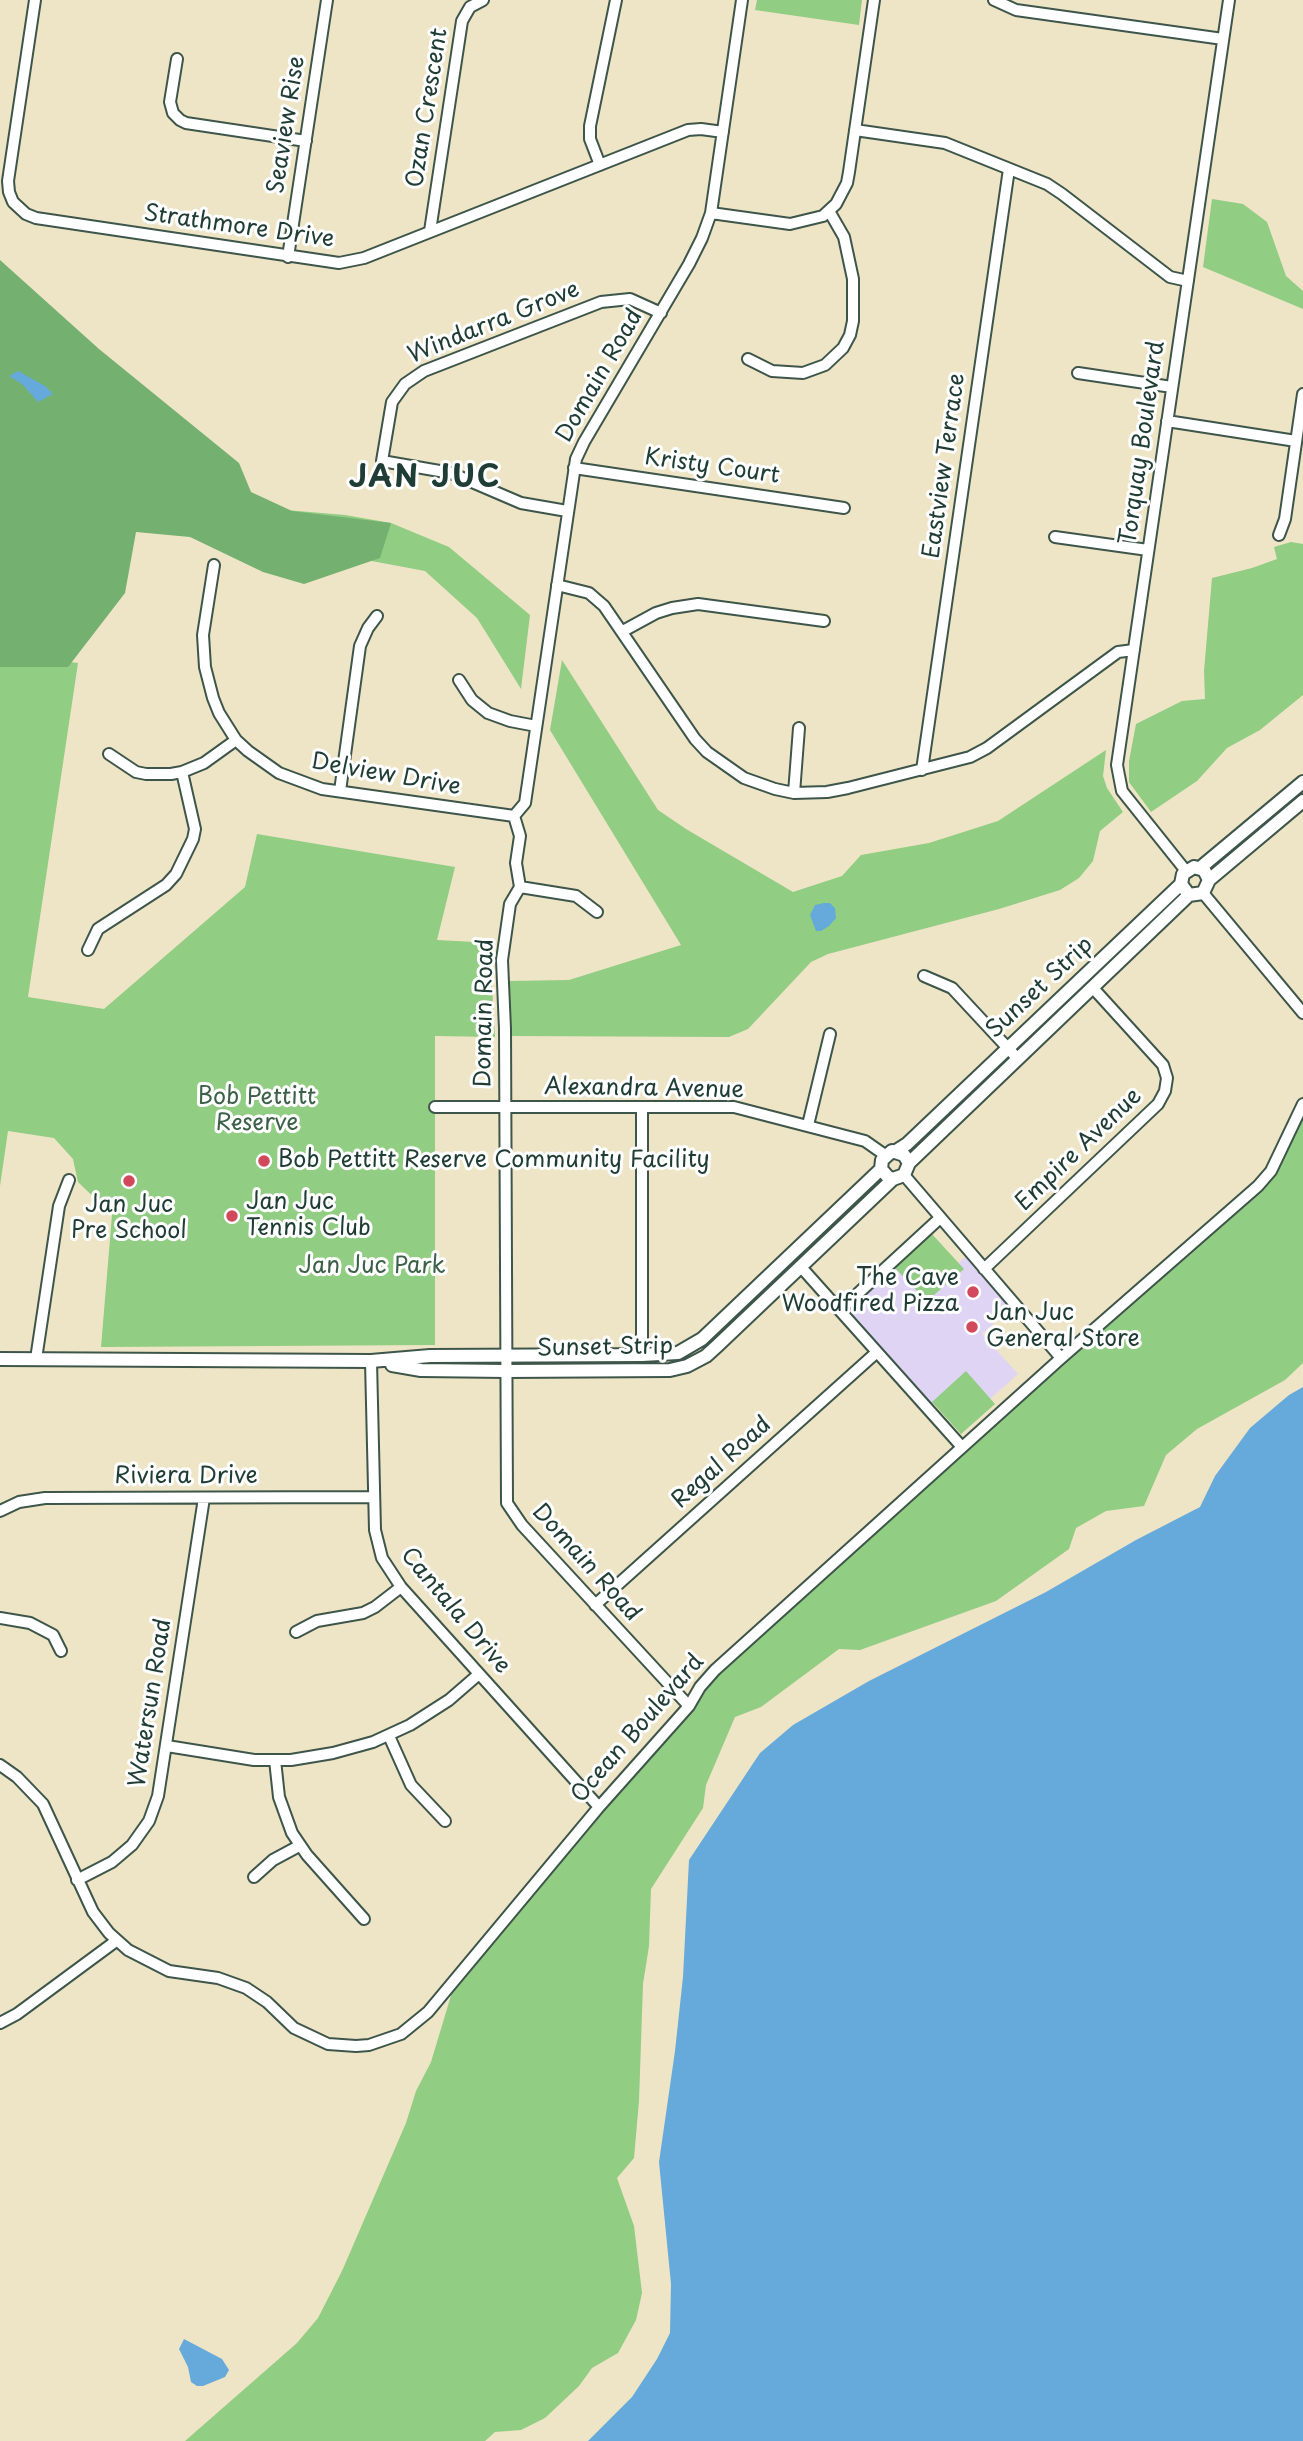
<!DOCTYPE html>
<style>
body{margin:0}
canvas{display:block;background:#eee4c6}
</style>
<canvas width="1303" height="2441"></canvas>
<script>
const g = document.querySelector('canvas').getContext('2d');
g.lineJoin = 'round';
function paint(path, color) {
  g.fillStyle = color;
  g.fill(path, 'evenodd');
}
function toPath(rows) {
  const path = new Path2D();
  for (const r of rows) {
    path.moveTo(r[0], r[1]);
    for (let i = 2; i < r.length; i += 2) path.lineTo(r[i], r[i + 1]);
  }
  return path;
}
function trace(path, color, width, dash) {
  g.strokeStyle = color;
  g.lineWidth = width;
  g.lineCap = dash ? 'butt' : 'round';
  g.setLineDash(dash || []);
  g.stroke(path);
}
function write(font, color, halo, rows, align = 'center') {
  g.font = font + ' "Playpen Sans",sans-serif';
  g.lineWidth = 6;
  g.setLineDash([]);
  g.textBaseline = 'middle';
  g.strokeStyle = halo;
  g.fillStyle = color;
  for (const [text, x, y, turn = 0] of rows) {
    g.save();
    g.translate(x, y);
    g.rotate((+turn || 0) * Math.PI / 180);
    g.textAlign = isNaN(turn) ? turn : align;
    if (halo) g.strokeText(text, 0, 0);
    g.fillText(text, 0, 0);
    g.restore();
  }
}
paint(toPath([
 [966,1256,1012,1307,982,1334,1018,1374,989,1400,966,1376,931,1406,844,1310,897,1262,926,1293]
]), '#e0d4f4');
paint(toPath([
 [757,0,862,0,859,25,755,10],
 [1212,199,1243,204,1267,222,1286,276,1303,291,1303,309,1203,267],
 [286,510,345,515,391,523,449,547,530,615,521,689,477,618,425,571,361,559],
 [1291,542,1303,544,1303,695,1260,730,1227,748,1197,781,1151,812,1129,782,1129,761,1136,724,1182,701,1205,699,1204,671,1212,578,1252,568,1277,559,1274,547],
 [0,653,78,663,28,997,104,1009,245,887,257,834,455,867,437,940,494,943,491,971,495,1037,435,1036,435,1345,101,1347,112,1215,78,1182,73,1159,54,1138,8,1131,0,1186],
 [562,660,658,810,686,829,793,892,842,876,861,855,929,843,998,821,1106,750,1103,776,1107,788,1123,812,1100,831,1093,861,1079,878,1060,890,999,909,828,954,811,962,748,1029,729,1037,510,1036,510,981,569,980,681,945,550,730],
 [1303,1104,1303,1363,1285,1380,1197,1429,1166,1455,1144,1506,1106,1511,1076,1528,1069,1549,996,1601,860,1650,839,1649,761,1707,735,1717,706,1785,703,1808,651,1889,649,1946,643,1984,639,2101,634,2158,617,2178,634,2226,642,2293,636,2320,618,2353,592,2368,579,2386,545,2418,521,2430,495,2432,485,2441,185,2441,297,2343,318,2318,342,2271,406,2123,416,2091,431,2062,456,1979,700,1687,1258,1186],
 [931,1233,964,1269,927,1301,894,1267],
 [966,1371,995,1404,961,1434,932,1402]
]), '#91cd82');
paint(toPath([
 [0,260,99,349,239,463,251,492,292,511,391,523,380,558,304,584,263,572,190,537,136,532,125,593,68,667,0,667]
]), '#74b070');
paint(toPath([
 [18,371,45,386,53,394,38,402,22,384,9,376],
 [824,903,830,903,835,908,836,918,829,926,821,931,816,931,810,915,815,905],
 [1303,1387,1303,2441,588,2441,632,2397,657,2359,670,2333,671,2284,659,2162,675,2051,683,1977,689,1860,760,1753,793,1725,869,1681,1046,1592,1136,1540,1200,1507,1215,1476,1250,1428,1289,1395],
 [184,2339,222,2359,229,2370,225,2377,203,2386,197,2386,191,2382,188,2367,179,2349]
]), '#65aadb');
const minor = toPath([
 [35,0,8,181,9,192,13,202,26,214,36,218,339,263,364,258,688,130,701,129,723,132],
 [994,0,1016,10,1223,39],
 [177,59,170,102,173,113,180,120,186,123,306,141],
 [855,130,945,143,1047,184,1062,194,1170,277,1188,281],
 [600,165,590,139,590,126,616,0],
 [711,213,790,224,823,216,836,204,847,183,849,172,874,0],
 [430,231,462,21,470,7,483,0],
 [288,257,327,0],
 [748,359,772,371,803,373,825,365,843,348,850,335,853,321,853,279,844,237,829,211],
 [1078,373,1172,387],
 [1167,421,1296,441],
 [574,468,844,508],
 [567,511,521,503,451,473,382,461,392,402,405,384,424,371,601,302,630,299,661,313],
 [1279,535,1285,519,1303,394],
 [1055,537,1148,550],
 [214,565,203,635,205,667,213,698,219,713,236,740,248,751,279,773,322,789,514,816],
 [557,585,589,593,604,606,695,739,707,752,744,778,775,789,794,793,827,792,848,788,970,757,987,748,1118,652,1134,650],
 [623,631,656,613,672,608,698,604,824,621],
 [459,680,472,700,488,713,510,721,536,726],
 [109,754,136,772,146,774,171,774,182,772,204,763,236,740],
 [922,770,1009,169],
 [340,791,360,646,368,628,377,616],
 [794,793,799,728],
 [1186,871,1122,791,1117,765,1229,0],
 [520,887,576,896,597,912],
 [1203,893,1303,1013],
 [88,950,98,929,166,885,176,874,193,839,195,829,182,772],
 [924,976,952,988,1018,1059],
 [435,1107,734,1107,865,1141,885,1155],
 [808,1125,830,1034],
 [904,1175,1061,1358],
 [801,1267,962,1447],
 [984,1269,1158,1104,1165,1091,1167,1078,1163,1065,1093,988],
 [840,1310,940,1218],
 [642,1355,642,1107],
 [36,1359,59,1206,69,1180],
 [371,1361,375,1530,382,1558,401,1587,599,1807],
 [0,1511,19,1502,45,1498,374,1497],
 [595,1605,877,1352],
 [0,1618,30,1623,53,1635,61,1651],
 [296,1632,317,1621,363,1613,375,1607,401,1587],
 [689,1706,522,1525,507,1503,505,1029,502,960,510,904,520,887,516,863,520,836,514,816,525,803,576,459,584,442,689,264,702,238,711,213,742,0],
 [389,1736,411,1785,445,1821],
 [167,1746,254,1760,291,1760,333,1753,373,1742,410,1725,449,1700,479,1674],
 [275,1760,279,1797,292,1833,307,1855,364,1919],
 [0,1765,17,1777,43,1804,93,1912,109,1933,128,1950,169,1971,218,1978,246,1988,267,2002,294,2028,328,2044,356,2046,369,2045,401,2034,428,2012,599,1807,689,1706,700,1687,715,1670,1059,1360,1258,1186,1271,1171,1303,1104],
 [254,1877,273,1860,299,1846],
 [77,1880,112,1862,132,1845,149,1821,158,1796,204,1498],
 [0,2023,17,2014,116,1941]
]);
const tertiary = toPath([
 [1200,868,1303,782],
 [1209,880,1204,870,1194,867,1183,874,1181,884,1189,895,1203,893,1209,880,1303,801],
 [896,1151,907,1144,1181,884],
 [909,1163,904,1155,892,1151,882,1160,881,1169,888,1177,893,1179,904,1175,909,1163,1189,895],
 [0,1359,371,1361,430,1356,642,1355,678,1353,702,1339,881,1169],
 [392,1365,421,1370,506,1371,670,1370,687,1366,706,1356,717,1346,893,1179]
]);
trace(minor, '#3e564a', 14);
trace(tertiary, '#3e564a', 16);
trace(minor, '#fff', 10);
trace(tertiary, '#fff', 12);
for (const [x, y, r, color] of [
 [264,1161,7,"#d1495b"],
 [129,1181,7,"#d1495b"],
 [232,1216,7,"#d1495b"],
 [973,1292,7,"#d1495b"],
 [972,1327,7,"#d1495b"]
]) {
  const dot = new Path2D();
  dot.arc(x, y, r, 0, 2 * Math.PI);
  g.fillStyle = color;
  g.fill(dot);
  trace(dot, '#fff', 2.5);
}
write('23px', '#1f3d34', '#fff', [
 ["Ozan Crescent",428,108,-81],
 ["Seaview Rise",287,125,-81],
 ["Strathmore Drive",239,227,8],
 ["Windarra Grove",494,323,-22],
 ["Domain Road",600,376,-60],
 ["Torquay Boulevard",1143,443,-82],
 ["Eastview Terrace",945,466,-82],
 ["Kristy Court",712,467,8],
 ["Delview Drive",386,775,10],
 ["Sunset Strip",1040,988,-43],
 ["Domain Road",485,1013,-89],
 ["Alexandra Avenue",644,1089,1],
 ["Empire Avenue",1079,1150,-44],
 ["Sunset Strip",605,1348,-1],
 ["Regal Road",722,1463,-42],
 ["Riviera Drive",186,1477],
 ["Domain Road",586,1563,48],
 ["Cantala Drive",455,1611,50],
 ["Watersun Road",151,1703,-81],
 ["Ocean Boulevard",638,1729,-49]
]);
write('23px', '#3c6148', '#fff', [
 ["Bob Pettitt",257,1098],
 ["Reserve",257,1124],
 ["Jan Juc Park",372,1267]
]);
write('23px', '#1f3d34', '#fff', [
 ["Bob Pettitt Reserve Community Facility",278,1161],
 ["Jan Juc",246,1203],
 ["Tennis Club",246,1229],
 ["Jan Juc",129,1206,"center"],
 ["Pre School",129,1232,"center"],
 ["The Cave",959,1279,"right"],
 ["Woodfired Pizza",959,1305,"right"],
 ["Jan Juc",986,1314],
 ["General Store",986,1340]
], 'left');
g.letterSpacing = '2px';
write('bold 30px', '#1f3d34', '#fff', [
 ["JAN JUC",425,479]
]);
g.letterSpacing = '0px';
</script>
